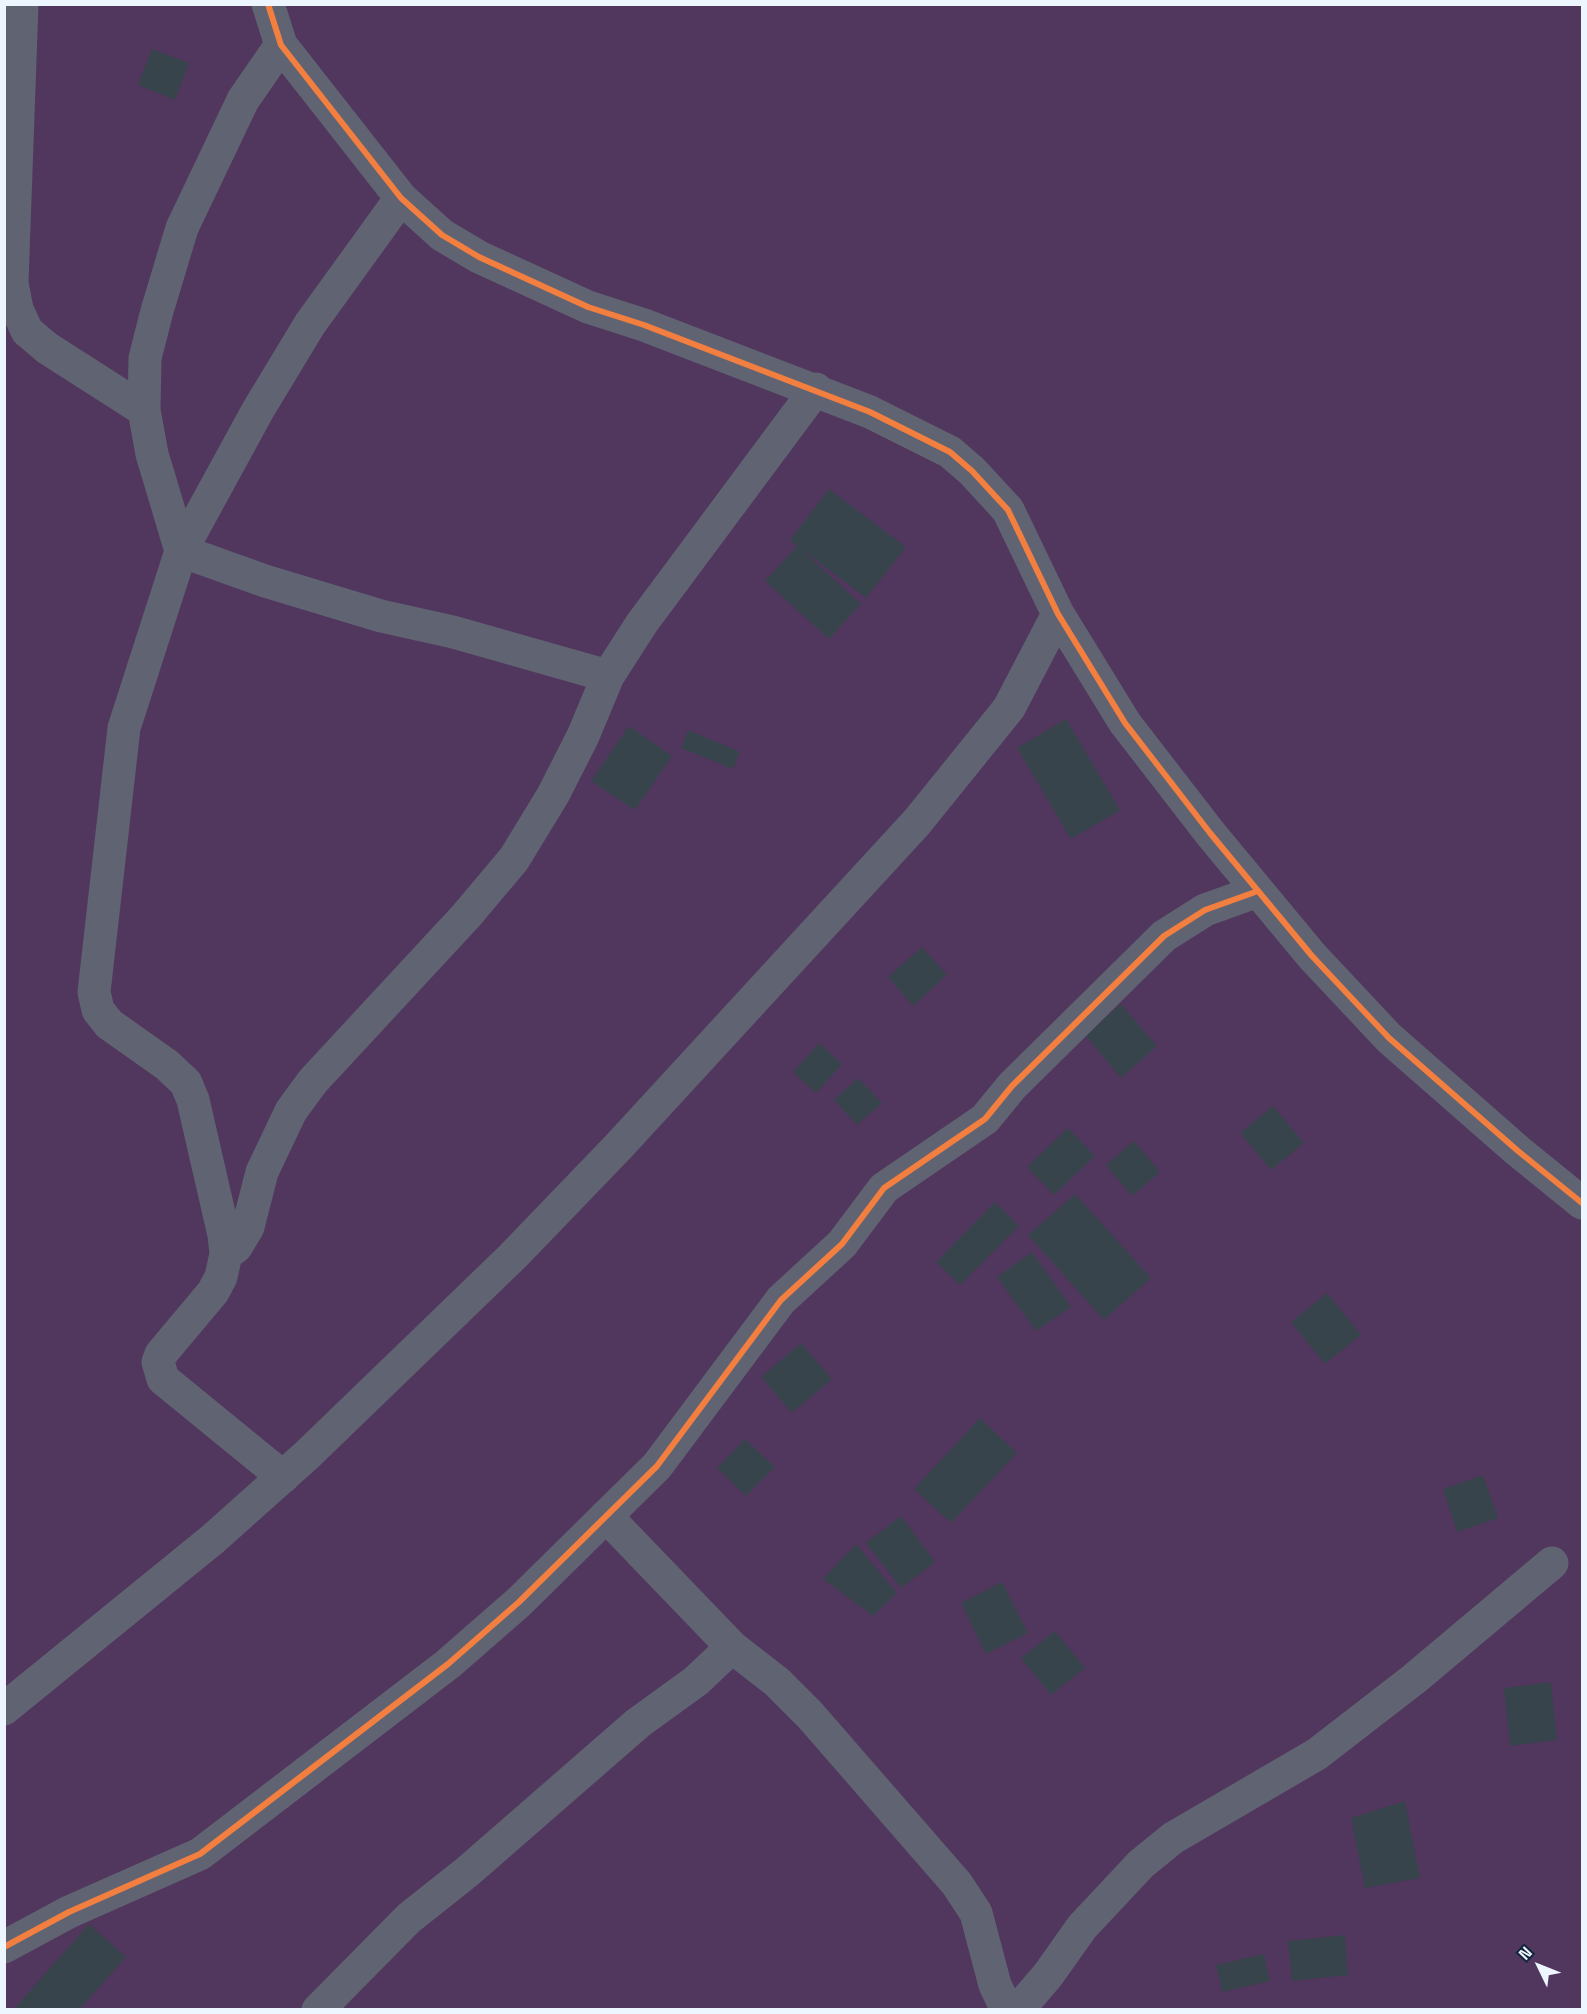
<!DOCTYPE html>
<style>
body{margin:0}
#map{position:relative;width:1587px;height:2014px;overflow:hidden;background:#242f3b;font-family:"Space Grotesk",sans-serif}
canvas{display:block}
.frame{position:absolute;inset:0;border:6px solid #edf5fe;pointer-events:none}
.north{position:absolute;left:1509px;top:1936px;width:60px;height:60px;-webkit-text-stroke:4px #10253a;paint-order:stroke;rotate:313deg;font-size:16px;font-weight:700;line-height:24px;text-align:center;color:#edf5fe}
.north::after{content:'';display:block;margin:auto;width:21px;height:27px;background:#edf5fe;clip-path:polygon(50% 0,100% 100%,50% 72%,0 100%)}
</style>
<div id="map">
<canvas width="1587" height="2014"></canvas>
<div class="frame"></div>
<div class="north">N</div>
</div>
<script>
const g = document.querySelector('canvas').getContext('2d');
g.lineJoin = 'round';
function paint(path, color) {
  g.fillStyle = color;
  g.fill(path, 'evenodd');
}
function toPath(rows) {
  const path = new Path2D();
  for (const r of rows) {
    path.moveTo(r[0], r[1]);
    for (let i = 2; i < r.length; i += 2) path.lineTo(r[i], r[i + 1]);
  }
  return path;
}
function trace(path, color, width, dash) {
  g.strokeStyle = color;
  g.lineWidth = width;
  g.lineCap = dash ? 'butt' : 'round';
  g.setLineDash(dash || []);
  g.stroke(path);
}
paint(toPath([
 [5,5,1582,5,1582,2009,5,2009]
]), '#51365e');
paint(toPath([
 [152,49,189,63,175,100,138,85],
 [829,489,906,547,866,598,800,548,861,604,829,639,765,581,797,546,790,540],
 [1066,719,1120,810,1071,839,1017,748],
 [629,726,672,756,635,810,591,781],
 [688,730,740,752,733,769,681,748],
 [922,947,947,975,913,1006,888,977],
 [1121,1004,1157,1046,1121,1078,1085,1035],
 [819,1043,842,1064,816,1093,793,1072],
 [858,1078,882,1103,857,1125,834,1100],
 [1273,1106,1304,1143,1271,1170,1240,1133],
 [1068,1128,1095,1156,1054,1195,1027,1167],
 [1134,1141,1160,1172,1132,1196,1106,1165],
 [1075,1194,1151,1278,1104,1320,1028,1235],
 [995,1202,1019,1226,960,1285,936,1262],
 [1032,1252,1071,1307,1036,1331,997,1277],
 [1327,1293,1361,1335,1325,1364,1291,1322],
 [801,1343,832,1379,792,1413,761,1377],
 [980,1418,1017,1453,951,1523,914,1489],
 [745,1439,775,1467,746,1496,717,1468],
 [1483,1475,1498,1518,1457,1532,1443,1489],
 [901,1516,935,1562,901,1588,866,1543],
 [856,1544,897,1593,873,1616,823,1579],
 [1002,1582,1028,1633,986,1654,961,1603],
 [1055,1631,1085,1668,1051,1695,1021,1658],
 [1551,1682,1557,1740,1510,1746,1504,1688],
 [1405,1801,1420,1878,1365,1888,1351,1818],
 [89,1924,126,1957,79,2010,13,2010],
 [1345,1935,1348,1975,1292,1981,1288,1941],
 [1264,1954,1270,1981,1222,1992,1216,1965]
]), '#38444c');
trace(toPath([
 [22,4,12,283,17,309,27,331,47,348,144,410],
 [268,4,281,45,401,198,442,235,479,257,588,307,644,325,870,412,950,452,972,471,1008,510,1058,614,1125,723,1210,833,1312,956,1389,1038,1518,1151,1582,1203],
 [281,45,243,100,182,228,157,311,145,358,144,410,152,454,181,551,265,581,381,616,453,632,608,676],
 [226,1254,236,1247,248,1227,262,1172,291,1111,313,1081,466,916,514,859,553,795,583,736,608,676,642,623,816,389],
 [283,1477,163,1379,158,1362,161,1354,213,1292,221,1277,226,1254,224,1235,193,1100,186,1083,167,1065,109,1024,98,1010,94,992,124,728,181,551,258,410,310,324,401,198],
 [606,1516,732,1647],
 [4,1709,213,1539,307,1455,513,1256,618,1147,917,822,1009,708,1058,614],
 [4,1947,69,1912,200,1854,448,1664,519,1602,657,1466,781,1300,842,1244,884,1188,985,1119,1012,1086,1164,936,1205,910,1258,891],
 [318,2010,409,1918,467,1872,638,1723,696,1681,732,1647,777,1682,810,1715,957,1884,976,1913,995,1985,1007,2010],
 [1018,2010,1048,1975,1082,1927,1141,1864,1173,1838,1317,1754,1414,1679,1552,1563]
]), '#606371', 33);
trace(toPath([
 [268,4,281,45,401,198,442,235,479,257,588,307,644,325,870,412,950,452,972,471,1008,510,1058,614,1125,723,1210,833,1312,956,1389,1038,1518,1151,1582,1203],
 [4,1947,69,1912,200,1854,448,1664,519,1602,657,1466,781,1300,842,1244,884,1188,985,1119,1012,1086,1164,936,1205,910,1258,891]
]), '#f27e40', 6);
</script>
